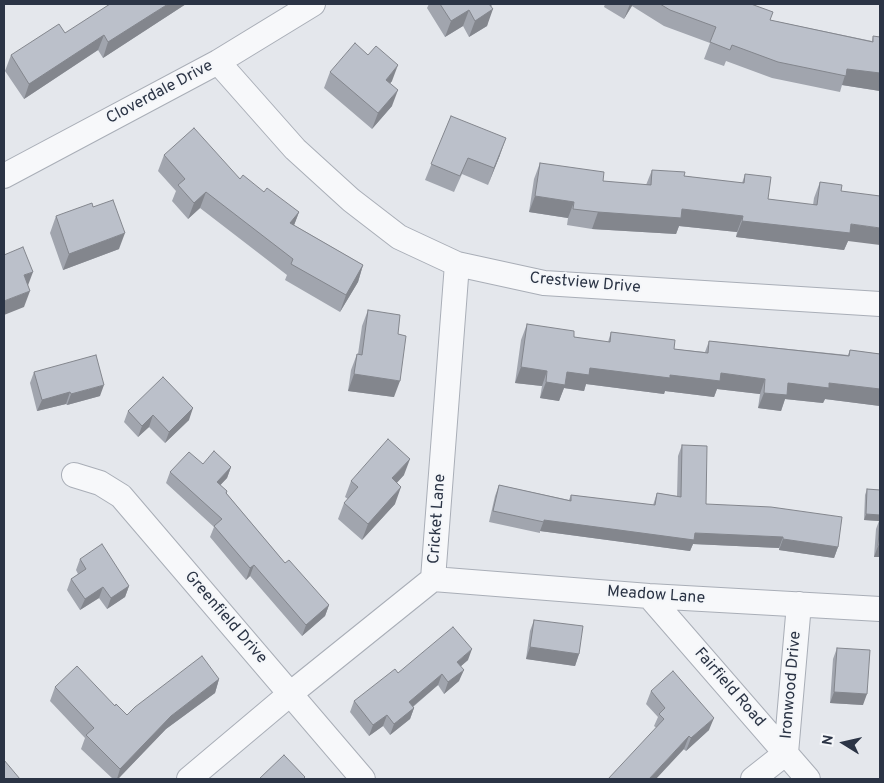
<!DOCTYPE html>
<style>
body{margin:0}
#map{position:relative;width:884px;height:783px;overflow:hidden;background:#e4e7ec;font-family:Overpass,sans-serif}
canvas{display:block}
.frame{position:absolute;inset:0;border:5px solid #2b3445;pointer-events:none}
.north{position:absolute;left:819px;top:718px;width:50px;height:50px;-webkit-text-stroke:4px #f4f6f9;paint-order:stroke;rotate:280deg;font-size:14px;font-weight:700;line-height:20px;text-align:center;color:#2b3445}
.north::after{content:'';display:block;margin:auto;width:18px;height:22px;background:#2b3445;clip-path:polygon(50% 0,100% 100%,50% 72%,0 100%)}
</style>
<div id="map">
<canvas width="884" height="783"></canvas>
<div class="frame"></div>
<div class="north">N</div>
</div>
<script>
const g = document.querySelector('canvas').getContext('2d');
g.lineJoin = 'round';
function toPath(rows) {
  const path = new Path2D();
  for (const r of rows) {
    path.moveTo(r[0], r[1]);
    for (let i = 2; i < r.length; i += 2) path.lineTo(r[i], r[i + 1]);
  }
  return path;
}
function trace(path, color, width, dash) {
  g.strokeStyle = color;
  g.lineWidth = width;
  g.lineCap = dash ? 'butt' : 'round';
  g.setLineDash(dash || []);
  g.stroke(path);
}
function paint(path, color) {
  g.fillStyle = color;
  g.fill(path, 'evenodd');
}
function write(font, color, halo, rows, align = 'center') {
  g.font = font + ' Overpass,sans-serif';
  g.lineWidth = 4;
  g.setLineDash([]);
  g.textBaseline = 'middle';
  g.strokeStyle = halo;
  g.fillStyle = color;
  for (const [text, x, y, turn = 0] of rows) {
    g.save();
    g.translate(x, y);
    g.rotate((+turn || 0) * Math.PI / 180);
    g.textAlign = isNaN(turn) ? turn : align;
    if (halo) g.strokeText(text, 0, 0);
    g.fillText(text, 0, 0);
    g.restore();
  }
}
const minor = toPath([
 [218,62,295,149,351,200,399,237,457,264,544,283,880,304],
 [4,176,218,62,313,4],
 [74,475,100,483,121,496,363,779],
 [433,579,649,596,880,609],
 [649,596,808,779],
 [189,779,290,694,433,579,457,264],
 [753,779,786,753,799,604]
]);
trace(minor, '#a9aeb7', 26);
trace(minor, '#f7f8fa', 24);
paint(toPath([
 [186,4,103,58,98,50,24,99,5,71,11,55,65,33],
 [429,4,492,4,487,26,469,37,463,26,445,37,427,8],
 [605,4,751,4,770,20,872,41,873,36,880,37,880,91,842,85,840,92,772,78,726,61,724,66,704,59,710,43,664,26,632,6,624,19,604,7],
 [368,55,392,81,390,83,392,106,372,129,324,88,330,72],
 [451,116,500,155,488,185,462,174,454,192,425,180],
 [164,155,240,179,264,192,299,212,294,225,363,265,358,282,340,312,285,280,287,275,200,208,188,219,172,201,176,191,158,171],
 [540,163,603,181,646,185,652,170,684,176,742,183,745,174,768,199,813,205,814,198,820,182,841,191,848,241,844,250,736,237,737,232,679,226,676,234,592,229,567,225,568,218,529,212,534,179],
 [56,216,119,249,63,270,50,233],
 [368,310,398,334,394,397,348,391,351,370,357,354,358,354,362,326],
 [527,324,574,337,608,342,611,332,674,349,705,352,709,341,848,355,850,350,880,354,880,406,825,399,823,403,785,399,781,411,758,408,760,394,717,389,714,397,665,391,664,394,586,384,584,391,564,388,559,401,540,398,542,386,515,383,521,340],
 [34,372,100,396,67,405,66,404,37,411,30,383],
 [128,411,189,420,165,443,149,427,138,437,124,422],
 [682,445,706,504,838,547,834,558,779,550,779,548,693,544,690,551,540,531,540,533,489,522,495,496,499,485,569,500,571,495,653,505,657,493,677,496,678,456],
 [203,464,231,467,227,478,220,485,227,491,227,494,285,563,329,605,325,616,302,636,250,576,246,580,210,537,214,527,166,483,170,472],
 [404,475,396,483,395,504,362,540,338,519,344,503,348,499,345,497,351,481],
 [867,489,880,490,880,557,874,557,876,529,879,521,864,520,865,495],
 [80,559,129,586,125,597,107,609,99,598,80,610,67,590,71,579,78,574,76,570],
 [534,620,579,654,575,666,526,659,530,631],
 [837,648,863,705,830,703,833,659],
 [468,660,461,666,459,681,444,694,438,685,413,707,414,708,410,719,390,735,383,726,369,736,350,712,354,701,398,673],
 [219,679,215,693,166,729,118,779,113,779,81,749,85,738,50,701,55,687,115,706,127,715],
 [651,691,709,730,686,751,654,726,658,717,646,704]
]), '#a1a5ae');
paint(toPath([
 [168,4,186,4,103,58,108,42],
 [630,4,633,4,624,19],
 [493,9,487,26,469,37,475,21],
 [469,10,463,26,445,37,451,21],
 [104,35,98,50,24,99,29,84],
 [398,65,392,81,380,96,386,80],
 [847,69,880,73,880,91,842,85],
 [398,90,392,106,372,129,378,113],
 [506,138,500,155,488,185,494,168],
 [206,192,200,208,188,219,194,203],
 [535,196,574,202,568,218,529,212],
 [682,209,743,216,737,232,679,226,676,234,592,229,598,212],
 [299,212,293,228,290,223],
 [742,221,851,224,880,228,880,245,848,241,844,250,736,237],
 [125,233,119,249,63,270,69,254],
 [363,265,358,282,340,312,346,295],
 [33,272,27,288,24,275],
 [30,291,24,307,4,315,4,301],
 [521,367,547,371,542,386,515,383],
 [590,368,670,375,721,373,765,379,760,394,717,389,714,397,665,391,664,394,586,384,584,391,564,388,559,401,540,398,546,382,567,372],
 [354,374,400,381,394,397,348,391],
 [788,383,829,383,880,389,880,406,825,399,823,403,785,399,781,411,758,408,764,393],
 [104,385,100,396,67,405,71,394],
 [70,392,66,404,37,411,42,400],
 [193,408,189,420,165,443,169,432],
 [153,415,149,427,138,437,142,426],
 [410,459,404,475,386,495,392,478],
 [231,467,227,478,213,493,217,482],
 [401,487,395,504,362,540,368,524],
 [866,514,880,515,880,521,880,518,879,521,864,520],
 [544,520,695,533,783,537,779,548,693,544,690,551,540,531],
 [783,539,838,547,834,558,779,550],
 [878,546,880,546,880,557,874,557],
 [254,565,250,576,246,580,250,568],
 [129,586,125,597,107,609,111,598],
 [103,587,99,598,80,610,85,599],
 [329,605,325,616,302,636,306,625],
 [530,647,579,654,575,666,526,659],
 [472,649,468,660,453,673,457,662],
 [464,670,459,681,444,694,448,682],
 [442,674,438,685,405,713,409,702],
 [219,679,215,693,166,729,118,779,117,779,120,769,171,716],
 [834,692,867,694,863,705,830,703],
 [414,708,410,719,390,735,394,724],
 [387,715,383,726,369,736,373,725],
 [714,718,709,730,686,751,691,738],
 [689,736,684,749,656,779,649,779]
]), '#83868d');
const building = toPath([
 [110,4,168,4,108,42,104,35,29,84,11,55,59,24,65,33,110,4],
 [440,4,489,4,493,9,475,21,469,10,451,21,440,4],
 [660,4,751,4,773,12,770,20,873,42,873,36,880,37,880,73,847,69,846,76,778,62,732,45,730,50,710,42,716,27,670,10,660,4],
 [355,43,368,55,376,46,398,65,386,80,398,90,378,113,330,72,355,43],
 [451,116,506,138,494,168,468,158,460,176,431,164,451,116],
 [194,128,240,179,243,175,264,192,267,188,299,212,290,223,363,265,346,295,291,264,293,259,206,192,194,203,178,185,185,179,164,155,194,128],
 [540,163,604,172,603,181,651,185,652,170,685,172,684,176,744,183,745,174,771,177,768,199,817,205,820,182,842,185,841,191,880,196,880,228,851,224,850,233,742,221,743,216,682,209,681,218,598,212,573,209,574,202,535,196,540,163],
 [113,200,125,233,69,254,56,216,92,203,93,207,113,200],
 [23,247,33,272,24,275,30,291,4,301,4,255,23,247],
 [368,310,400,315,398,334,406,336,400,381,354,374,357,354,362,355,368,310],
 [527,324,574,331,574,337,610,342,611,332,675,340,674,349,708,353,709,341,849,356,850,350,880,354,880,389,829,383,829,388,788,383,787,395,764,393,765,379,721,373,720,381,670,375,670,378,590,368,589,375,567,372,565,385,546,382,547,371,521,367,527,324],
 [96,355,104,385,71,394,70,392,42,400,34,372,96,355],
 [163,377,193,408,169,432,153,415,142,426,128,411,163,377],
 [388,439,410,459,392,478,401,487,368,524,344,503,358,487,351,481,388,439],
 [682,445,707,446,706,504,771,507,842,517,838,547,783,539,783,537,695,533,694,540,544,520,544,522,493,511,499,485,571,501,571,495,655,505,657,493,681,497,682,445],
 [214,451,231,467,217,482,227,491,226,493,285,563,289,560,329,605,306,625,254,565,250,568,214,526,222,519,170,472,189,452,203,464,214,451],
 [867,489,880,490,880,515,866,514,867,489],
 [880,518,880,546,878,546,880,518],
 [102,544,129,586,111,598,103,587,85,599,71,579,86,569,80,559,102,544],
 [534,620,583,626,579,654,530,647,534,620],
 [453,627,472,649,457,662,464,670,448,682,442,674,409,702,414,708,394,724,387,715,373,725,354,701,395,669,398,673,453,627],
 [837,648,870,650,867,694,834,692,837,648],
 [202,656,219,679,171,716,120,769,86,735,94,728,55,687,77,666,115,706,116,704,127,715,135,707,202,656],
 [673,671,714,718,691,738,689,736,649,779,608,779,664,719,659,714,665,708,651,691,673,671],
 [284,755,305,777,303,779,259,779,284,755],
 [4,760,20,779,4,779,4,760]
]);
paint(building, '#bbc0ca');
trace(building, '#83868d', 1);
write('16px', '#2b3445', '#f4f6f9', [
 ["Cloverdale Drive",160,93,-28],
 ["Crestview Drive",585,284,5],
 ["Cricket Lane",438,519,-86],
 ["Meadow Lane",656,596,4],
 ["Greenfield Drive",225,618,49],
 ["Ironwood Drive",792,685,-85],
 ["Fairfield Road",729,688,49]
]);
</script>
